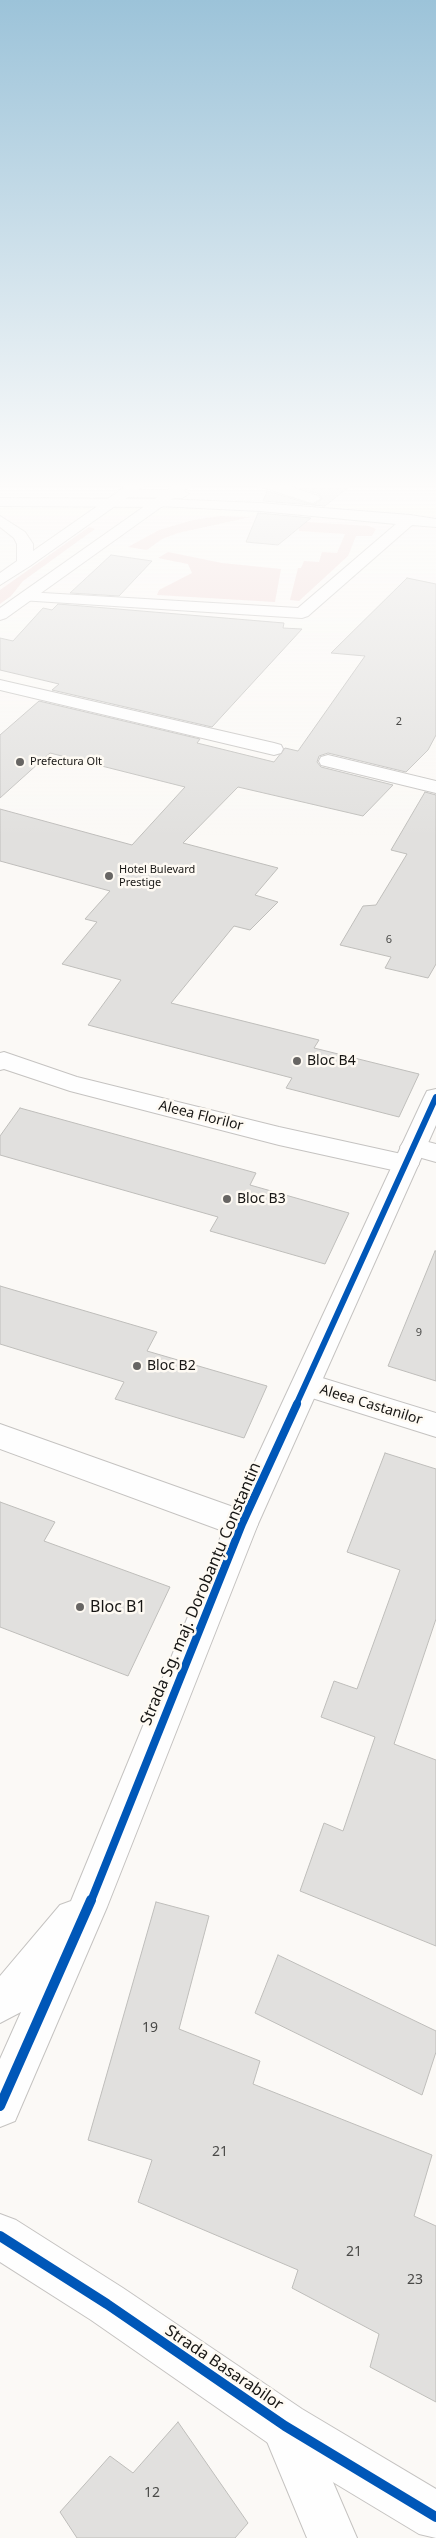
<!DOCTYPE html>
<meta charset="utf-8">
<style>
body{margin:0}
canvas{display:block;background:#fbf9f6}
</style>
<canvas width="436" height="2538"></canvas>
<script>
const g = document.querySelector('canvas').getContext('2d');
g.lineJoin = 'round';
function paint(path, color) {
  g.fillStyle = color;
  g.fill(path, 'evenodd');
}
function toPath(rows) {
  const path = new Path2D();
  for (const r of rows) {
    path.moveTo(r[0], r[1]);
    for (let i = 2; i < r.length; i += 2) path.lineTo(r[i], r[i + 1]);
  }
  return path;
}
function trace(path, color, width, dash) {
  g.strokeStyle = color;
  g.lineWidth = width;
  g.lineCap = dash ? 'butt' : 'round';
  g.setLineDash(dash || []);
  g.stroke(path);
}
function write(font, color, halo, rows, align = 'center') {
  g.font = font + ' "Noto Sans",sans-serif';
  g.lineWidth = 5;
  g.setLineDash([]);
  g.textBaseline = 'middle';
  g.strokeStyle = halo;
  g.fillStyle = color;
  for (const [text, x, y, turn = 0] of rows) {
    g.save();
    g.translate(x, y);
    g.rotate((+turn || 0) * Math.PI / 180);
    g.textAlign = isNaN(turn) ? turn : align;
    if (halo) g.strokeText(text, 0, 0);
    g.fillText(text, 0, 0);
    g.restore();
  }
}
paint(toPath([
 [220,516,251,517,178,533,162,539,147,550,128,547,159,530,193,520],
 [276,520,369,526,376,529,372,536,356,536,348,556,299,601,290,600,298,568,301,568,304,561,319,562,322,552,337,553,345,534,299,531,299,528,274,526],
 [89,527,95,529,23,581,11,596,0,604,0,590],
 [168,552,222,563,281,569,275,602,157,595,159,590,192,573,188,564,158,558]
]), '#f1dad8');
const building = toPath([
 [283,482,355,482,325,506,263,501,267,491,313,505,322,499,319,494,283,482],
 [258,513,260,513,311,518,278,545,246,542,258,513],
 [111,555,152,561,119,596,70,593,111,555],
 [407,578,436,584,436,735,428,750,406,772,328,753,319,756,317,762,321,767,393,785,363,816,238,787,183,843,278,868,255,895,278,902,250,930,234,926,171,1003,319,1040,314,1048,419,1074,399,1117,286,1088,292,1078,88,1025,121,980,62,964,97,922,85,919,110,891,0,861,0,809,132,845,185,787,50,753,0,798,0,735,39,701,200,739,197,743,274,762,285,748,298,751,365,656,331,653,407,578],
 [58,604,284,623,283,628,302,629,212,727,52,690,59,684,0,670,0,638,13,641,43,608,52,610,58,604],
 [425,792,436,795,436,964,428,978,385,968,391,957,340,945,363,906,376,905,407,854,391,850,425,792],
 [20,1108,256,1173,250,1185,349,1213,325,1264,210,1231,218,1217,0,1155,0,1136,20,1108],
 [435,1251,436,1251,436,1381,388,1366,435,1251],
 [0,1286,157,1332,147,1351,267,1386,244,1438,115,1399,124,1382,0,1344,0,1286],
 [385,1453,436,1469,436,1619,394,1744,436,1760,436,1946,300,1891,324,1823,343,1831,375,1737,321,1717,334,1681,357,1689,400,1570,347,1552,385,1453],
 [0,1502,55,1522,44,1541,170,1587,128,1676,0,1627,0,1502],
 [156,1902,209,1916,179,2029,260,2061,253,2084,432,2155,414,2216,436,2226,436,2402,370,2367,379,2334,292,2288,298,2270,138,2202,152,2160,88,2140,156,1902],
 [278,1955,436,2031,436,2052,422,2095,255,2013,278,1955],
 [178,2422,248,2523,235,2538,77,2538,60,2512,110,2456,133,2473,178,2422]
]);
paint(building, '#e1e0de');
trace(building, '#bfbebb', 1);
const minor = toPath([
 [254,482,276,482,318,496,320,499,313,503,308,502,256,485,254,482],
 [125,490,182,490,189,494,182,498,120,497,118,494,125,490],
 [162,499,260,503,410,515,436,519,436,527,412,525,308,616,302,618,20,600,18,597,26,592,298,608,396,524,260,511,157,506,155,503,157,500,162,499],
 [0,680,274,743,281,745,283,749,281,753,274,755,0,690,0,680],
 [328,755,436,781,436,793,321,765,319,761,321,757,328,755],
 [4,1052,77,1077,279,1127,406,1155,415,1158,419,1164,415,1170,406,1173,279,1145,70,1091,4,1069,0,1070,0,1053,4,1052],
 [413,1138,436,1144,436,1162,404,1153,400,1147,404,1141,413,1138],
 [306,1373,436,1413,436,1437,296,1393,291,1385,296,1377,306,1373],
 [0,1424,253,1514,258,1524,253,1534,242,1538,0,1449,0,1424],
 [285,2403,302,2410,357,2538,307,2538,261,2427,268,2410,285,2403]
]);
const tertiary = toPath([
 [0,498,162,499,169,503,162,507,0,506,0,498],
 [436,1089,436,1125,258,1524,107,1907,15,2121,0,2127,0,2059,21,2012,0,2023,0,1976,60,1905,71,1901,226,1524,424,1097,427,1091,436,1089],
 [0,2214,16,2220,123,2288,302,2409,436,2489,436,2538,419,2534,268,2443,91,2320,0,2262,0,2214]
]);
const secondary = toPath([
 [132,482,149,482,30,566,0,585,0,573,17,561,17,544,14,538,0,527,0,516,25,532,33,544,33,551,132,482],
 [179,482,196,482,6,618,0,620,0,608,179,482]
]);
trace(minor, '#c5c3c1', 2);
trace(tertiary, '#c5c3c1', 2);
trace(secondary, '#c5c3c1', 2);
paint(minor, '#fefefe');
paint(tertiary, '#fefefe');
paint(secondary, '#fefefe');
trace(toPath([
 [296,1405,436,1097]
]), '#0057b8', 6);
trace(toPath([
 [91,1901,242,1524,297,1404]
]), '#0057b8', 8);
trace(toPath([
 [0,2106,91,1900],
 [0,2236,107,2304,285,2426,436,2517]
]), '#0057b8', 10);
const sky = g.createLinearGradient(0, 0, 0, 838);
sky.addColorStop(0, '#9cc3d9');
sky.addColorStop(0.58, '#fdfcfb');
sky.addColorStop(1, '#fdfcfb00');
g.fillStyle = sky;
g.fillRect(0, 0, 436, 838);
for (const [x, y, r, color] of [
 [20,762,5,"#676563"],
 [109,876,5,"#676563"],
 [297,1061,5,"#676563"],
 [227,1199,5,"#676563"],
 [137,1366,5,"#676563"],
 [80,1607,5,"#676563"]
]) {
  const dot = new Path2D();
  dot.arc(x, y, r, 0, 2 * Math.PI);
  g.fillStyle = color;
  g.fill(dot);
  trace(dot, '#fefaf3', 2);
}
write('11px', '#4a4a48', null, [
 ["2",399,722],
 ["6",389,940],
 ["9",419,1333]
]);
write('11px', '#171614', '#fefaf3', [
 ["Prefectura Olt",30,762],
 ["Hotel Bulevard",119,870],
 ["Prestige",119,883]
], 'left');
write('14px', '#171614', '#fefaf3', [
 ["Bloc B4",307,1061],
 ["Bloc B3",237,1199],
 ["Bloc B2",147,1366]
], 'left');
write('14px', '#171614', '#fefaf3', [
 ["Aleea Florilor",201,1116,14],
 ["Aleea Castanilor",371,1405,17]
]);
write('14px', '#4a4a48', null, [
 ["19",150,2028],
 ["21",220,2152],
 ["21",354,2252],
 ["23",415,2280],
 ["12",152,2493]
]);
write('16px', '#171614', '#fefaf3', [
 ["Strada Sg. maj. Dorobanțu Constantin",201,1594,-67],
 ["Strada Basarabilor",224,2368,34]
]);
write('16px', '#171614', '#fefaf3', [
 ["Bloc B1",90,1607]
], 'left');
</script>
